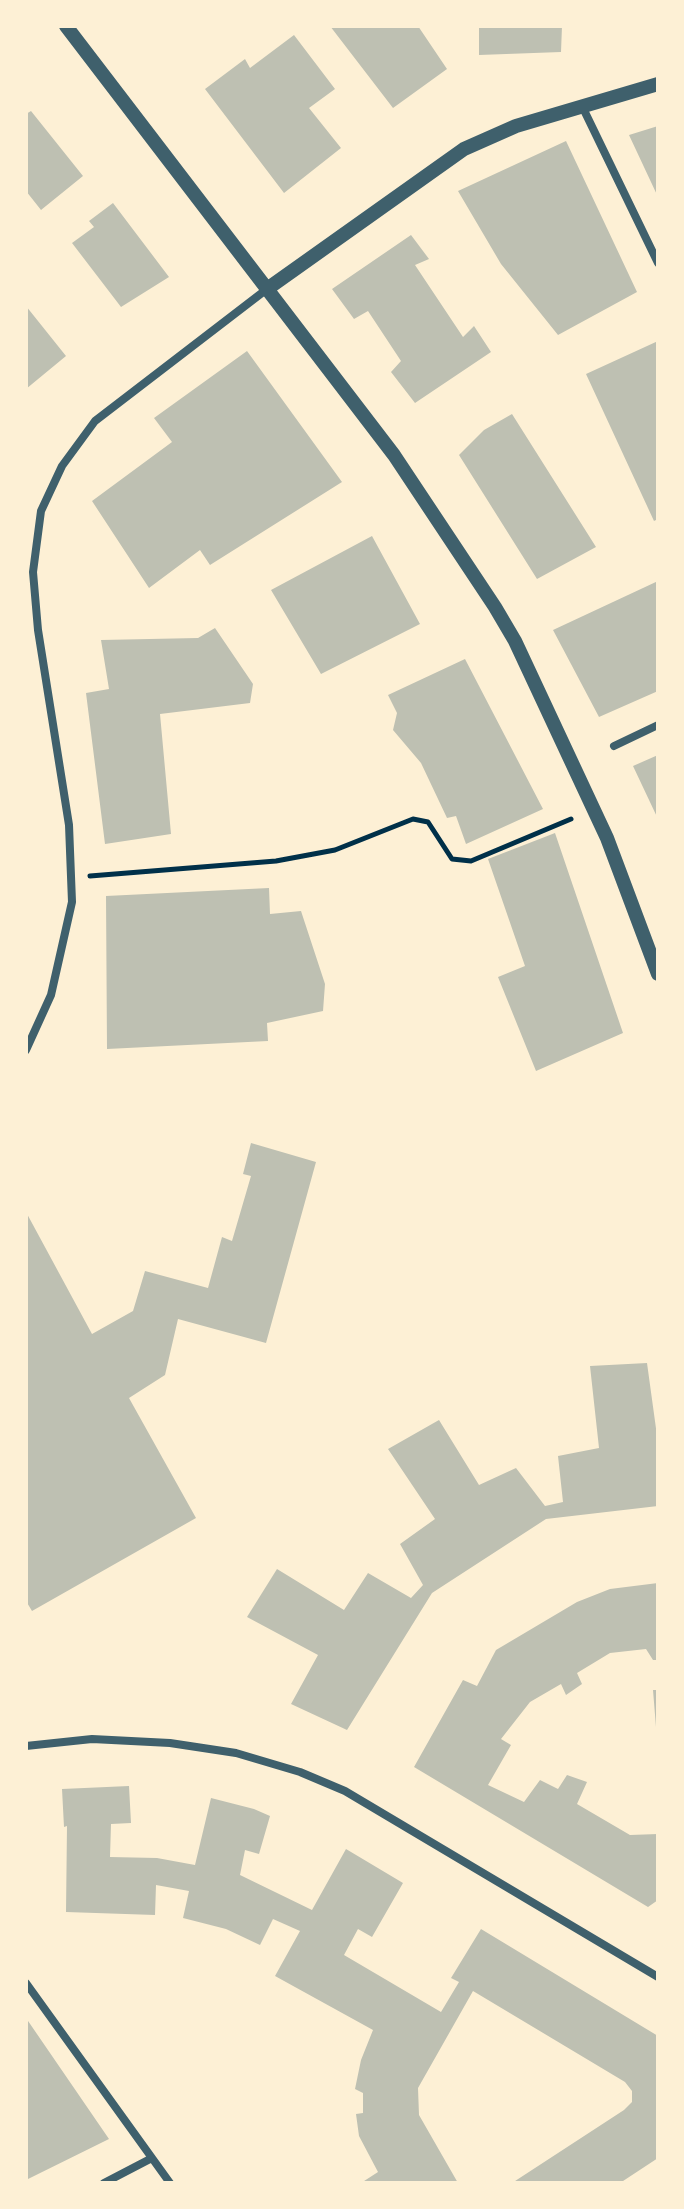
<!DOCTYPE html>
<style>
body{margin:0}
#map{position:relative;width:684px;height:2209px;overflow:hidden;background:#fdf0d5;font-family:Ubuntu,sans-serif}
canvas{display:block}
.frame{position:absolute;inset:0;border:28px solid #fdf0d5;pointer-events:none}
</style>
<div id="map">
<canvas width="684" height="2209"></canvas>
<div class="frame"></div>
</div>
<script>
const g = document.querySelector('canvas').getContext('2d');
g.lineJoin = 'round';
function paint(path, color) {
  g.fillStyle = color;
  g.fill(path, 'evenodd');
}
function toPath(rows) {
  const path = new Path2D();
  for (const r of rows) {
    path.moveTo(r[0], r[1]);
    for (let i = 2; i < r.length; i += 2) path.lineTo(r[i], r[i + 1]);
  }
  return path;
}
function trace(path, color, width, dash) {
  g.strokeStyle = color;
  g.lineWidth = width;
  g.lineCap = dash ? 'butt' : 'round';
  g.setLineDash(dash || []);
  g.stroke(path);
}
paint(toPath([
 [330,26,418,26,447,69,393,108],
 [479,26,562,26,561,52,479,55],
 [294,35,335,89,309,108,341,148,284,193,205,89,245,59,250,68],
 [31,111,83,176,41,210,26,191,26,114],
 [658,126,658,197,629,135],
 [566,141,637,292,558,335,501,264,458,191],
 [113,203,169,277,121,307,72,243,94,227,89,221],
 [411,235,429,259,415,265,463,337,474,326,491,352,415,403,391,372,401,361,368,311,354,319,332,289],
 [26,306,66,356,26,389],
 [658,341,658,519,654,521,586,374],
 [247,351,342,482,210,565,200,550,149,588,92,501,172,442,154,418],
 [512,414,596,547,537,579,459,455,484,430],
 [372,536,420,624,321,674,271,590],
 [658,581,658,691,599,717,553,630],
 [215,628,253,684,250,703,160,714,171,834,105,844,86,693,109,689,101,640,198,638],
 [465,659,543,809,466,844,456,816,447,818,421,763,393,730,397,713,388,695],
 [658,755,658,819,633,766],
 [555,833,623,1033,536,1071,498,977,525,966,488,859],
 [269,888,270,914,301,911,325,984,323,1011,267,1023,268,1041,107,1049,106,896],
 [251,1143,316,1162,266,1343,178,1319,165,1375,129,1398,196,1518,32,1611,26,1601,26,1212,92,1334,133,1311,145,1271,208,1288,222,1237,232,1241,251,1176,243,1174],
 [647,1363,658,1443,658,1506,546,1519,432,1593,347,1730,291,1704,318,1655,247,1617,277,1569,344,1610,368,1573,411,1598,423,1585,400,1544,435,1519,388,1449,439,1420,479,1485,516,1468,545,1506,563,1502,558,1456,599,1448,590,1366],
 [658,1583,658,1660,653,1660,646,1649,610,1653,577,1673,582,1684,566,1695,561,1684,530,1702,501,1739,511,1745,488,1785,524,1802,540,1780,558,1789,567,1775,587,1782,577,1804,630,1835,658,1834,658,1900,648,1907,414,1767,463,1680,477,1686,496,1650,577,1602,610,1589],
 [653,1690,658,1690,658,1727,656,1727],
 [129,1786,131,1823,111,1824,110,1857,157,1858,195,1865,211,1798,254,1809,270,1816,259,1854,245,1850,240,1875,312,1910,346,1849,403,1883,372,1937,358,1929,344,1955,441,2012,459,1982,451,1978,481,1929,658,2036,658,2158,620,2183,512,2183,624,2110,632,2102,632,2091,625,2082,473,1991,418,2088,419,2115,458,2183,361,2183,378,2172,359,2136,356,2114,363,2113,363,2093,355,2089,361,2060,373,2030,275,1976,300,1931,273,1919,260,1945,226,1929,183,1918,189,1891,156,1885,155,1915,66,1912,67,1826,64,1827,62,1789],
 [26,2018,109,2139,26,2180]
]), '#bec0b2');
trace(toPath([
 [90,876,276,861,335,850,413,819,428,822,452,859,471,861,571,819]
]), '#003049', 5);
trace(toPath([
 [582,106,658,263],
 [614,746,658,725],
 [26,1050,51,995,72,902,69,825,38,630,33,572,41,511,62,466,95,421,267,289],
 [26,1746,92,1739,170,1743,236,1753,300,1772,345,1791,658,1977],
 [26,1983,170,2183],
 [104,2183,152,2158]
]), '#3f606c', 8);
trace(toPath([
 [66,26,394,455,495,607,515,641,607,838,658,974],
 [267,289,464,149,516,126,658,84]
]), '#3f606c', 14);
</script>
